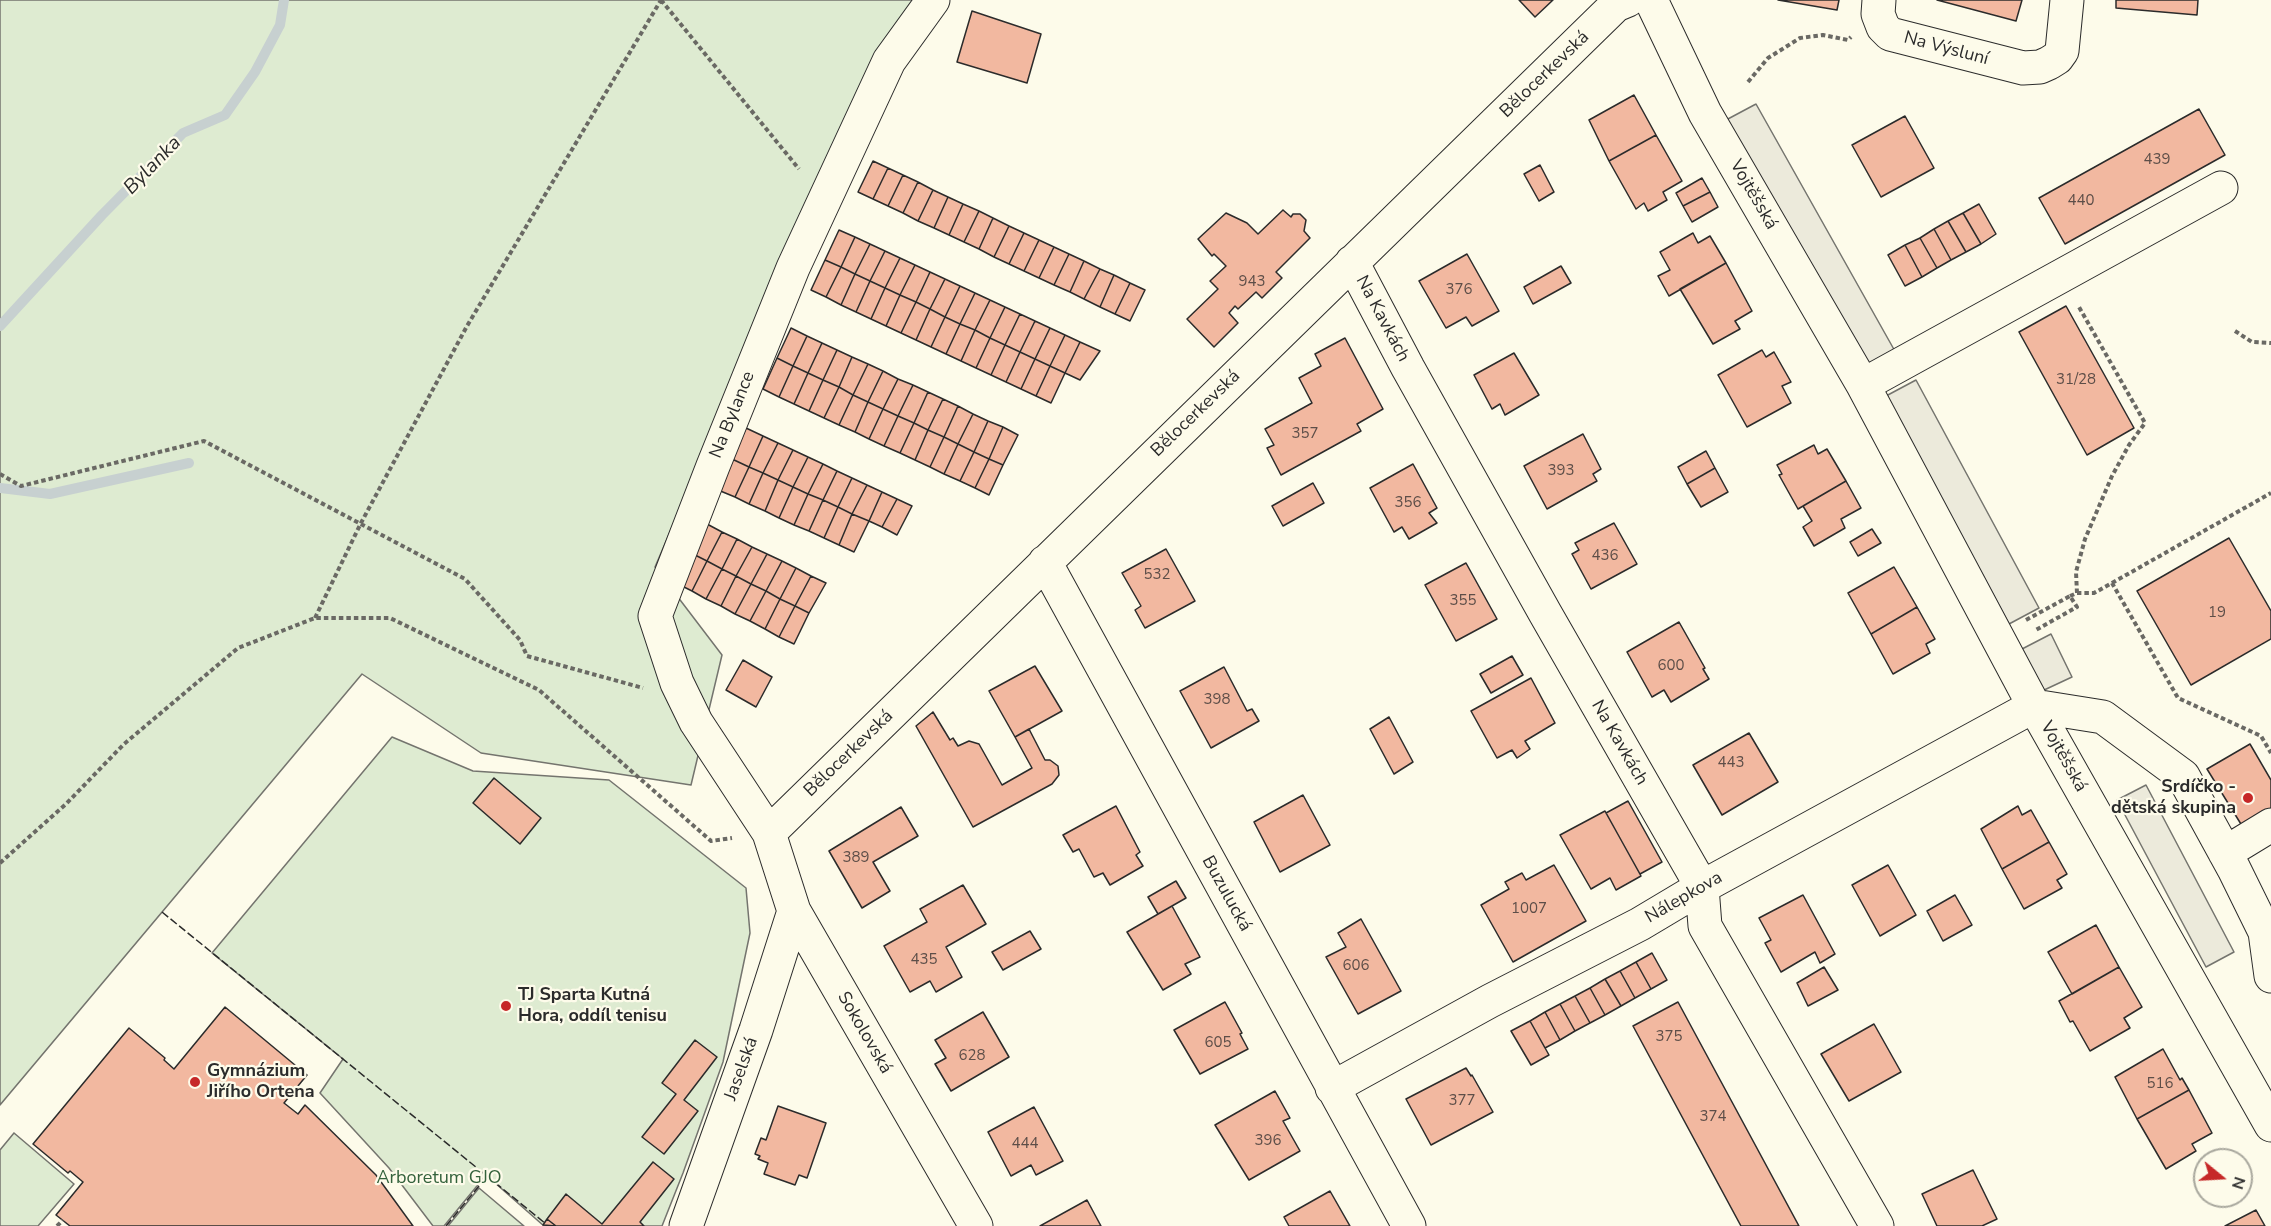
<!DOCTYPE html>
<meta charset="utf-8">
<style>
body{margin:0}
#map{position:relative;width:2271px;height:1226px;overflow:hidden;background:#fdfbea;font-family:"Nunito Sans",sans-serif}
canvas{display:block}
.north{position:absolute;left:2193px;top:1148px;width:60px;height:60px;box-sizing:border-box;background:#fdfbea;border:2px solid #a9a89e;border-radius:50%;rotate:108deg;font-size:16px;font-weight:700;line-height:24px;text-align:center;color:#2b2b2b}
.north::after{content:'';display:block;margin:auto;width:21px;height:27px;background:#c62828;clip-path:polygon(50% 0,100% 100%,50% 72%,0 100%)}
</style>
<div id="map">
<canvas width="2271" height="1226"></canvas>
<div class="north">N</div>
</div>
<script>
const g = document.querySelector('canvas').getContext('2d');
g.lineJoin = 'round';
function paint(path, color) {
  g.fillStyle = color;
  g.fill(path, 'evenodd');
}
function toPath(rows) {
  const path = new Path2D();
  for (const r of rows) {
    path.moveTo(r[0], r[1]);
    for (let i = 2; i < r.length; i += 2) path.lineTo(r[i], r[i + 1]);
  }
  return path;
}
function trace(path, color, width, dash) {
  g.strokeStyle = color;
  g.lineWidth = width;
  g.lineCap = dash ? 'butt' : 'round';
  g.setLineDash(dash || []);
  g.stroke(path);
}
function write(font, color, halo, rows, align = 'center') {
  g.font = font + ' "Nunito Sans",sans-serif';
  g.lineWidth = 4.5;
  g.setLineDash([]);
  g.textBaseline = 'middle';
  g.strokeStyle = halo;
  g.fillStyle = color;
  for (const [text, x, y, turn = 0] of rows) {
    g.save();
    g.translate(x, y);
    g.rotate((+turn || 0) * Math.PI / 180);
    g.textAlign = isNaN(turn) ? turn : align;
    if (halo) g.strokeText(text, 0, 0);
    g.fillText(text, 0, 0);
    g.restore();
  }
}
const green = toPath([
 [0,0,944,0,808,210,655,567,722,655,691,785,481,753,362,674,0,1105,0,0],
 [392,737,473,771,609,780,746,888,750,933,723,1062,683,1173,662,1226,544,1226,486,1175,444,1226,433,1226,389,1168,320,1093,343,1059,212,953,392,737],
 [14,1133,74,1184,38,1226,0,1226,0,1150,14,1133],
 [479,1188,524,1226,448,1226,479,1188]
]);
paint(green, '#deebd1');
trace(green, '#74746e', 1.5);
const parking = toPath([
 [1756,104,1896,353,1866,370,1726,120,1756,104],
 [1916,380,2039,608,2009,624,1886,396,1916,380],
 [2051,634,2072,677,2042,691,2022,649,2051,634],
 [2146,785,2234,952,2206,967,2117,800,2146,785]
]);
paint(parking, '#eceadb');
trace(parking, '#74746e', 1.5);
trace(toPath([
 [0,326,102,215,183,133,225,115,255,72,280,25,284,0],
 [0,488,50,494,189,463]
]), '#c7d0d0', 10);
const building = toPath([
 [1519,0,1553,0,1535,17,1519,0],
 [1778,0,1839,0,1837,10,1778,0],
 [1937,0,2022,0,2016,21,1937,0],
 [2116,0,2198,0,2197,15,2116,8,2116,0],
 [972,11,1041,34,1027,83,957,62,972,11],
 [1634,95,1656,135,1609,161,1589,120,1634,95],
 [2199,109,2225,155,2065,244,2039,198,2199,109],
 [1905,116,1934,168,1881,197,1852,145,1905,116],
 [1656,135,1682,181,1663,192,1667,200,1648,211,1644,203,1636,209,1609,161,1656,135],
 [873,161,888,168,873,199,858,192,873,161],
 [1540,165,1554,192,1539,201,1524,174,1540,165],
 [888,168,903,175,888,206,873,199,888,168],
 [903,175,918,182,903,213,888,206,903,175],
 [1702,178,1710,192,1683,206,1676,193,1702,178],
 [918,182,933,190,918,221,903,213,918,182],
 [933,190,948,197,934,228,918,221,933,190],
 [1710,192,1718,207,1692,222,1683,206,1710,192],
 [948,197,963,204,949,235,934,228,948,197],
 [963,204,979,211,964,242,949,235,963,204],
 [1979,204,1996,234,1981,244,1963,213,1979,204],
 [1283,210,1291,217,1293,214,1300,214,1306,220,1304,231,1310,238,1276,272,1282,278,1262,298,1256,292,1238,309,1235,306,1229,313,1238,323,1214,347,1187,319,1218,289,1210,281,1226,266,1214,254,1212,256,1198,239,1226,213,1247,223,1258,234,1283,210],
 [979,211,993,218,979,249,964,242,979,211],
 [1963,213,1981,244,1966,252,1948,221,1963,213],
 [993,218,1009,226,994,257,979,249,993,218],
 [1948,221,1966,252,1951,260,1934,229,1948,221],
 [1009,226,1024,233,1009,264,994,257,1009,226],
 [1934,229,1951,260,1937,268,1920,238,1934,229],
 [839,230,855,237,841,267,825,260,839,230],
 [1024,233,1039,240,1024,271,1009,264,1024,233],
 [1693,233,1698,243,1710,236,1726,263,1669,296,1658,276,1670,270,1660,252,1693,233],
 [855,237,870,244,855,274,841,267,855,237],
 [1920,238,1937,268,1922,277,1905,245,1920,238],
 [1039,240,1054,247,1039,278,1024,271,1039,240],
 [870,244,885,251,870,281,855,274,870,244],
 [1905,245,1922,277,1905,286,1888,255,1905,245],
 [1054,247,1069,254,1054,285,1039,278,1054,247],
 [885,251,900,258,885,288,870,281,885,251],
 [1069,254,1084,261,1070,292,1054,285,1069,254],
 [1467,254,1499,311,1472,326,1466,317,1446,328,1419,281,1467,254],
 [900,258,915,265,900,295,885,288,900,258],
 [825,260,841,267,826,297,811,290,825,260],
 [1084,261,1100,269,1084,299,1070,292,1084,261],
 [1726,263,1752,311,1735,321,1740,329,1713,344,1680,289,1726,263],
 [915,265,930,272,916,302,900,295,915,265],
 [1561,266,1571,283,1533,304,1524,287,1561,266],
 [841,267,855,274,841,305,826,297,841,267],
 [1100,269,1114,275,1100,307,1084,299,1100,269],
 [930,272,945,279,930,309,916,302,930,272],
 [855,274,870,281,856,312,841,305,855,274],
 [1114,275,1130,283,1115,314,1100,307,1114,275],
 [945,279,960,286,945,317,930,309,945,279],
 [870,281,885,288,871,319,856,312,870,281],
 [1130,283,1145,290,1130,321,1115,314,1130,283],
 [960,286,975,293,960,324,945,317,960,286],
 [885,288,900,295,886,326,871,319,885,288],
 [975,293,990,300,975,330,960,324,975,293],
 [900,295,916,302,901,333,886,326,900,295],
 [990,300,1005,307,990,338,975,330,990,300],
 [916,302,930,309,916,340,901,333,916,302],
 [2066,306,2134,428,2087,455,2019,332,2066,306],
 [1005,307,1020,314,1005,345,990,338,1005,307],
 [930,309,945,317,931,347,916,340,930,309],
 [1020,314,1035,321,1020,352,1005,345,1020,314],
 [945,317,960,324,946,354,931,347,945,317],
 [1035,321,1050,328,1035,359,1020,352,1035,321],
 [960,324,975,330,961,361,946,354,960,324],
 [791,328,807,336,793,366,777,358,791,328],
 [1050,328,1065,335,1050,366,1035,359,1050,328],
 [975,330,990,338,976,368,961,361,975,330],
 [1065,335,1080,342,1065,373,1050,366,1065,335],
 [807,336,822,343,808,373,793,366,807,336],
 [990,338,1005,345,991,375,976,368,990,338],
 [1345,338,1383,409,1357,424,1361,431,1281,475,1267,448,1274,445,1265,429,1312,403,1299,378,1321,366,1315,354,1345,338],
 [1080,342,1100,351,1080,380,1065,373,1080,342],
 [822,343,837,350,823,380,808,373,822,343],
 [1005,345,1020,352,1006,382,991,375,1005,345],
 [837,350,852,357,839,387,823,380,837,350],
 [1762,350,1766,357,1774,352,1791,382,1782,386,1791,403,1747,427,1718,375,1762,350],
 [1020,352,1035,359,1021,389,1006,382,1020,352],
 [1514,353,1539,395,1505,415,1500,404,1492,409,1474,375,1514,353],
 [852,357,868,364,853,395,839,387,852,357],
 [777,358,793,366,779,397,763,389,777,358],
 [1035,359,1050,366,1036,396,1021,389,1035,359],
 [868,364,883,371,868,402,853,395,868,364],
 [793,366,808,373,794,404,779,397,793,366],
 [1050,366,1065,373,1051,403,1036,396,1050,366],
 [883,371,898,379,883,409,868,402,883,371],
 [808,373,823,380,809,411,794,404,808,373],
 [898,379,913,385,898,416,883,409,898,379],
 [823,380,839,387,824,418,809,411,823,380],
 [913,385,928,392,914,423,898,416,913,385],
 [839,387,853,395,839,425,824,418,839,387],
 [928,392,943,399,928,430,914,423,928,392],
 [853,395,868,402,855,432,839,425,853,395],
 [943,399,958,406,944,437,928,430,943,399],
 [868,402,883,409,869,439,855,432,868,402],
 [958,406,973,414,958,444,944,437,958,406],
 [883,409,898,416,884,446,869,439,883,409],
 [973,414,988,421,974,452,958,444,973,414],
 [898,416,914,423,900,453,884,446,898,416],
 [988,421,1003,427,989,459,974,452,988,421],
 [914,423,928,430,915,460,900,453,914,423],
 [1003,427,1018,435,1003,465,989,459,1003,427],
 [746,428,763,436,749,467,732,459,746,428],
 [928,430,944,437,930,467,915,460,928,430],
 [1583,434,1601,469,1593,474,1597,481,1547,509,1524,466,1583,434],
 [763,436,778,443,763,473,749,467,763,436],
 [944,437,958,444,944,474,930,467,944,437],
 [778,443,793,450,778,480,763,473,778,443],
 [958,444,974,452,960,481,944,474,958,444],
 [1814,445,1818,454,1827,449,1846,481,1798,509,1779,475,1782,474,1777,465,1814,445],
 [793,450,808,457,793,487,778,480,793,450],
 [1706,451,1715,468,1687,484,1678,467,1706,451],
 [974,452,989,459,975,488,960,481,974,452],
 [808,457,823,464,808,494,793,487,808,457],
 [732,459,749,467,735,497,718,490,732,459],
 [989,459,1003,465,989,495,975,488,989,459],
 [823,464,837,471,823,500,808,494,823,464],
 [1413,464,1437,508,1429,513,1437,523,1409,539,1402,527,1394,532,1370,488,1413,464],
 [749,467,763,473,749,504,735,497,749,467],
 [1715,468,1728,492,1701,507,1687,484,1715,468],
 [837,471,852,478,838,507,823,500,837,471],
 [763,473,778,480,765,511,749,504,763,473],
 [852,478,867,485,852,514,838,507,852,478],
 [778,480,793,487,779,518,765,511,778,480],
 [1846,481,1861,508,1841,519,1845,528,1814,546,1803,527,1812,521,1803,506,1846,481],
 [1313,483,1324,503,1283,526,1272,506,1313,483],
 [867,485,882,492,869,521,852,514,867,485],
 [793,487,808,494,794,525,779,518,793,487],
 [882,492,897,499,882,527,869,521,882,492],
 [808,494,823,500,809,531,794,525,808,494],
 [897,499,912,506,897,535,882,527,897,499],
 [823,500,838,507,824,538,809,531,823,500],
 [838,507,852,514,839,545,824,538,838,507],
 [852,514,869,521,854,552,839,545,852,514],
 [1614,523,1637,564,1591,589,1572,554,1579,550,1575,543,1614,523],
 [707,524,722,532,707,561,691,553,707,524],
 [1872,529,1881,543,1858,556,1850,542,1872,529],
 [722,532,737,539,722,569,707,561,722,532],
 [2229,538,2271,611,2271,639,2191,685,2137,591,2229,538],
 [737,539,752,547,736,576,722,569,737,539],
 [752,547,767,554,751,584,736,576,752,547],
 [1166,549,1195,601,1145,628,1135,610,1141,606,1122,573,1166,549],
 [691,553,707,561,692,591,676,583,691,553],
 [767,554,782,561,766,591,751,584,767,554],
 [707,561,722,569,706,599,692,591,707,561],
 [782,561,796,568,780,599,766,591,782,561],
 [1466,563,1497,619,1456,641,1425,585,1466,563],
 [1894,567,1917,607,1871,634,1848,593,1894,567],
 [796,568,811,576,795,606,780,599,796,568],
 [722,569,736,576,721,606,706,599,722,569],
 [736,576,751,584,735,614,721,606,736,576],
 [811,576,826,583,809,613,795,606,811,576],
 [751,584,766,591,750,621,735,614,751,584],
 [766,591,780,599,765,629,750,621,766,591],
 [780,599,795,606,779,637,765,629,780,599],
 [795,606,809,613,794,644,779,637,795,606],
 [1917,607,1935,639,1926,644,1930,653,1893,674,1871,634,1917,607],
 [1679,622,1705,668,1703,669,1709,679,1671,702,1664,690,1652,697,1627,652,1679,622],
 [1512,656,1523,675,1491,693,1480,674,1512,656],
 [743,660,772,677,756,707,726,690,743,660],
 [1035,666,1062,711,1015,737,989,691,1035,666],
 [1224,667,1247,711,1252,709,1259,721,1211,748,1180,691,1224,667],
 [1531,678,1555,723,1525,741,1530,749,1517,758,1512,750,1497,758,1471,711,1531,678],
 [933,712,950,740,953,738,958,746,969,741,979,744,1002,785,1032,768,1015,737,1029,729,1045,760,1050,760,1058,766,1059,775,1052,784,973,827,916,726,933,712],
 [1389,717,1413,762,1394,774,1370,729,1389,717],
 [1749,733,1778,782,1722,815,1693,765,1749,733],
 [2250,744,2271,780,2271,824,2244,829,2207,769,2250,744],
 [494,778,541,818,520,844,473,803,494,778],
 [1303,795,1330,845,1280,872,1254,822,1303,795],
 [1628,801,1662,862,1640,874,1606,813,1628,801],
 [1116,806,1140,852,1136,855,1143,866,1110,885,1103,873,1094,877,1079,849,1073,852,1063,835,1116,806],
 [2018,806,2022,815,2031,810,2049,842,2002,869,1981,829,2018,806],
 [901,807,918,836,873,862,890,891,862,908,829,851,901,807],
 [1605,811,1641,876,1616,890,1610,878,1591,889,1560,835,1605,811],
 [2049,842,2067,874,2057,880,2062,888,2024,909,2002,869,2049,842],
 [1554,865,1586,921,1513,962,1481,905,1509,889,1505,882,1522,873,1526,880,1554,865],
 [1888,865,1916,915,1880,936,1852,885,1888,865],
 [1176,881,1186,898,1158,914,1148,897,1176,881],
 [963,885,986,924,946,947,962,977,936,992,930,981,910,992,884,946,927,922,920,909,963,885],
 [1803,895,1835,954,1820,963,1815,952,1781,972,1765,943,1771,940,1759,918,1803,895],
 [1955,895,1972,925,1943,941,1927,911,1955,895],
 [1172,906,1200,957,1185,964,1191,974,1163,990,1127,932,1172,906],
 [1361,919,1401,991,1358,1014,1326,957,1346,947,1338,933,1361,919],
 [2096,925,2119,967,2072,994,2048,952,2096,925],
 [1030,931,1041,949,1003,970,992,952,1030,931],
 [1652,953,1667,980,1651,989,1636,962,1652,953],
 [1636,962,1651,989,1635,998,1620,971,1636,962],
 [1824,967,1838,990,1808,1006,1797,983,1824,967],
 [2119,967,2142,1007,2124,1018,2130,1028,2090,1051,2073,1021,2070,1022,2059,1001,2119,967],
 [1620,971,1635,998,1621,1006,1605,979,1620,971],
 [1605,979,1621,1006,1605,1015,1590,988,1605,979],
 [1590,988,1605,1015,1590,1023,1575,996,1590,988],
 [1575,996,1590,1023,1575,1031,1560,1004,1575,996],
 [1225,1002,1242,1033,1240,1034,1248,1049,1200,1074,1174,1030,1225,1002],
 [1678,1002,1799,1226,1741,1226,1633,1026,1678,1002],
 [1560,1004,1575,1031,1560,1040,1545,1012,1560,1004],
 [225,1007,307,1075,284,1103,298,1114,305,1105,376,1175,413,1226,70,1226,56,1215,83,1182,70,1171,68,1173,33,1144,129,1028,165,1058,164,1060,174,1069,225,1007],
 [983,1012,1009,1057,951,1091,935,1064,946,1058,935,1040,983,1012],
 [1545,1012,1560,1040,1545,1048,1530,1021,1545,1012],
 [1530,1021,1549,1055,1531,1065,1511,1031,1530,1021],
 [1874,1024,1901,1072,1849,1101,1821,1054,1874,1024],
 [695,1040,717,1057,684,1100,698,1111,664,1154,642,1137,676,1094,662,1083,695,1040],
 [2163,1049,2180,1080,2182,1078,2189,1090,2137,1119,2115,1077,2163,1049],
 [1466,1068,1471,1076,1472,1075,1493,1112,1431,1145,1406,1099,1466,1068],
 [2189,1090,2212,1133,2192,1144,2196,1151,2166,1169,2137,1119,2189,1090],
 [1275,1091,1290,1118,1283,1121,1300,1151,1249,1180,1215,1125,1275,1091],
 [778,1106,826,1123,807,1178,799,1175,795,1185,764,1174,768,1163,758,1159,760,1156,755,1154,761,1138,766,1140,778,1106],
 [1034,1107,1063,1161,1036,1175,1031,1165,1011,1176,988,1132,1034,1107],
 [653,1162,674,1179,640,1222,644,1226,556,1226,547,1219,566,1194,602,1224,653,1162],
 [1973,1170,1997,1219,1982,1226,1937,1226,1922,1194,1973,1170],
 [1330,1191,1350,1226,1289,1226,1284,1217,1330,1191],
 [1087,1200,1101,1226,1040,1226,1087,1200],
 [2256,1210,2265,1226,2225,1226,2256,1210],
 [547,1219,556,1226,543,1225,547,1219]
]);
paint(building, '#f2b8a0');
trace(building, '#2b2b2b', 1.5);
const minor = toPath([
 [933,0,889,61,793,268,713,466,655,616,677,683,696,722,769,833,794,911,976,1226],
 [1651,0,1705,113,1863,385,2034,706,2271,1125],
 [1879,0,1878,14,1883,27,1890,34,2023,68,2040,67,2049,63,2057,58,2062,51,2067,0],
 [1352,262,1408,368,1545,613,1702,887,1705,926,1877,1226],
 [1863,385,2221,188],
 [1045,562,1409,1226],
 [2034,706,2103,717,2183,776,2234,869,2265,932,2271,976],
 [769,833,1616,5,1628,0],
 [2225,853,2271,825],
 [1332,1088,1490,1001,1640,924,1702,887,2034,706],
 [686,1226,756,1030,794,911]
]);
trace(minor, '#2b2b2b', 35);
trace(toPath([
 [661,0,799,169],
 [1748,82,1768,58,1800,38,1823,35,1848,40,1851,37],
 [2235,331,2252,342,2271,343],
 [0,474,21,486,204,441,465,579,520,640,527,656,643,688],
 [2112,583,2271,493],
 [2077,593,2076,572,2085,539,2112,476,2129,445,2145,423,2079,307],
 [2070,596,2077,593,2094,593,2112,583,2178,698,2261,736,2271,753],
 [315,618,361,523,467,326,661,0],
 [2026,620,2070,596,2077,607,2034,631],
 [0,863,66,804,124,744,238,648,315,618,390,618,539,690,711,841,732,838],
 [57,1226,63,1220]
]), '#6a6964', 4, [4.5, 3]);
trace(minor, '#fdfbea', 33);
trace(toPath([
 [162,912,546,1224],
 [446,1226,479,1186]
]), '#2b2b2b', 1.5, [8, 3]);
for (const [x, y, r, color] of [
 [2248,798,6,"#c62828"],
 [506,1006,6,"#c62828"],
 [195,1082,6,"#c62828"]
]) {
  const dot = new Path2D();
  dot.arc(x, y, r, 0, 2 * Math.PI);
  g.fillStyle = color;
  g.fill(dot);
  trace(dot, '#fdfbea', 2);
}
write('15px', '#5d4e48', null, [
 ["439",2157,160],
 ["440",2081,201],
 ["943",1252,282],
 ["376",1459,290],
 ["31/28",2076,380],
 ["357",1305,434],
 ["393",1561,471],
 ["356",1408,503],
 ["436",1605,556],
 ["532",1157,575],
 ["355",1463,601],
 ["19",2217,613],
 ["600",1671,666],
 ["398",1217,700],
 ["443",1731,763],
 ["389",856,858],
 ["1007",1529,909],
 ["435",924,960],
 ["606",1356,966],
 ["375",1669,1037],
 ["605",1218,1043],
 ["628",972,1056],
 ["516",2160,1084],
 ["377",1462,1101],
 ["374",1713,1117],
 ["396",1268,1141],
 ["444",1025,1144]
]);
write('18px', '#2b2b2b', '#fdfbea', [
 ["Na Výsluní",1946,49,15],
 ["Bělocerkevská",1545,75,-44],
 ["Vojtěšská",1753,195,60],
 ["Na Kavkách",1382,319,62],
 ["Bělocerkevská",1196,414,-44],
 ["Na Bylance",733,415,-68],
 ["Na Kavkách",1619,743,60],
 ["Bělocerkevská",849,754,-44],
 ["Vojtěšská",2063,757,61],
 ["Buzulucká",1226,894,61],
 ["Nálepkova",1684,898,-30],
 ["Sokolovská",864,1033,60],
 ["Jaselská",742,1069,-70]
]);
write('bold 18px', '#2b2b2b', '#fdfbea', [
 ["Srdíčko -",2236,788,"right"],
 ["dětská skupina",2236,809,"right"],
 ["TJ Sparta Kutná",518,996],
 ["Hora, oddíl tenisu",518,1017],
 ["Gymnázium",207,1072],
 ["Jiřího Ortena",207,1093]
], 'left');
write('18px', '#34623c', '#fdfbea', [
 ["Arboretum GJO",439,1179]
]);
write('italic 20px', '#2b2b2b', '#fdfbea', [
 ["Bylanka",153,166,-46]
]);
</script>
